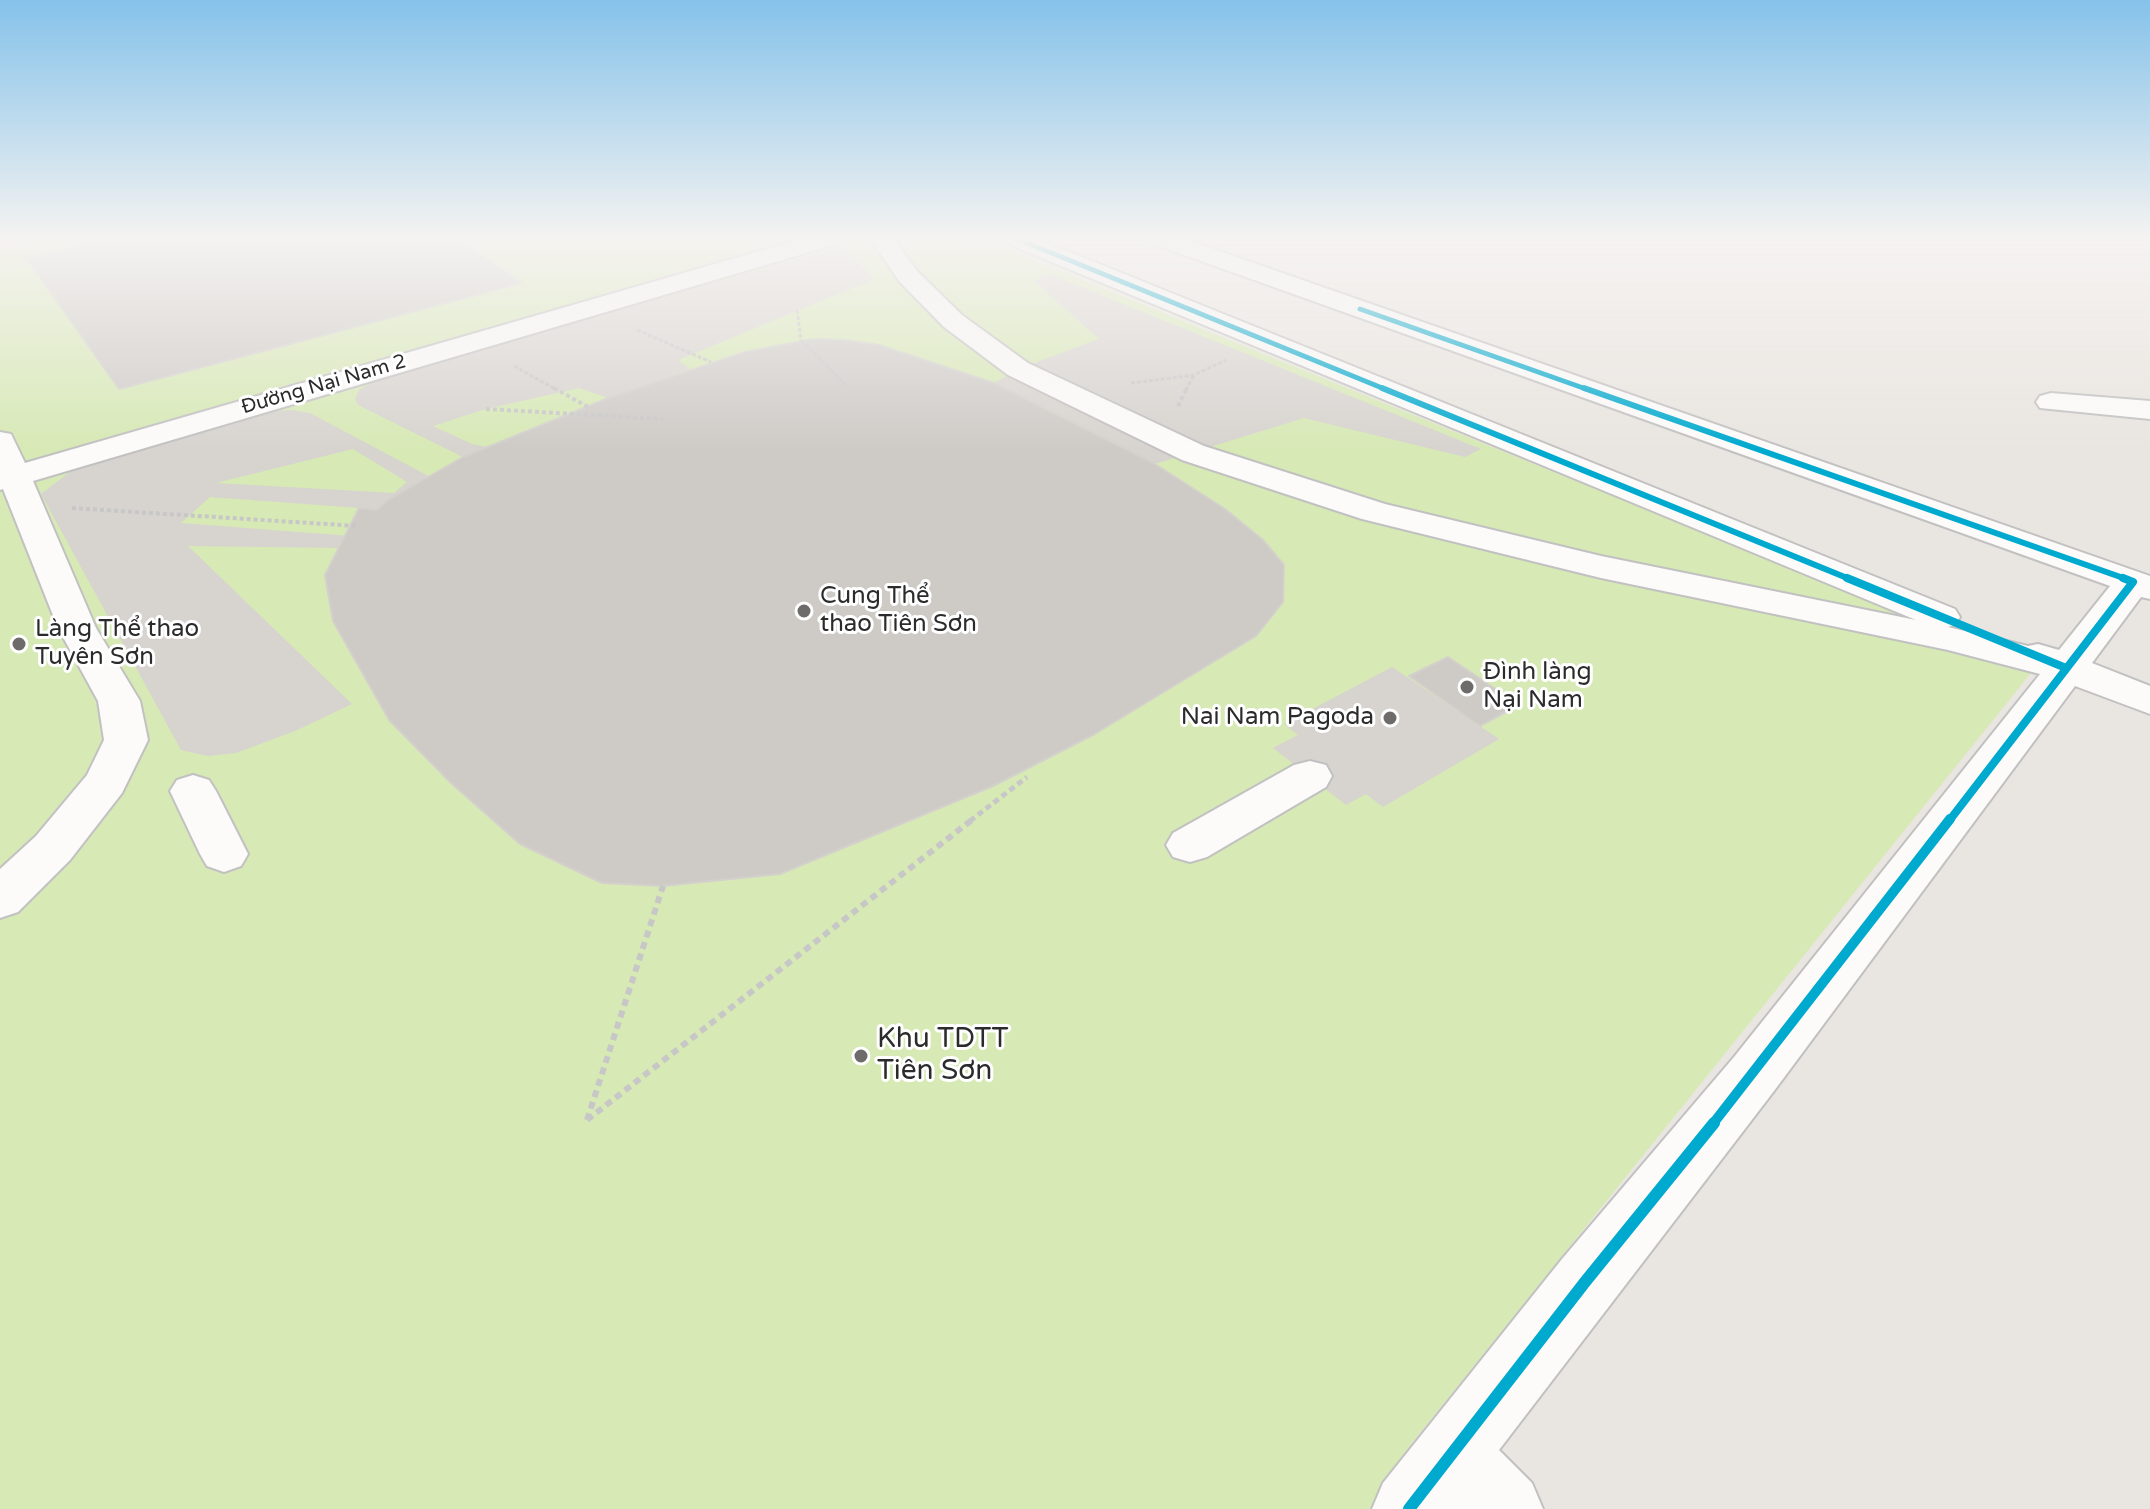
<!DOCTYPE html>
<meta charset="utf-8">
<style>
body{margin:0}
canvas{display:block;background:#e9e5e0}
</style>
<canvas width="2150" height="1509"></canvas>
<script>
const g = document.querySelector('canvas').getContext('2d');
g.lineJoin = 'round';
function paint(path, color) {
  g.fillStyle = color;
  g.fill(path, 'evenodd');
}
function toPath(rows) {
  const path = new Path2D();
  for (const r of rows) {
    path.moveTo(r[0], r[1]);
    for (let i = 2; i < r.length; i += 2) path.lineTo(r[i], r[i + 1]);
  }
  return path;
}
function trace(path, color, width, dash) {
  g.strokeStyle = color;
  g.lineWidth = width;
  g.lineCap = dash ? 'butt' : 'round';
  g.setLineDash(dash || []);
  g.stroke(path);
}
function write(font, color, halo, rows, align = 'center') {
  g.font = font + ' "Varela Round",sans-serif';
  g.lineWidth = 6;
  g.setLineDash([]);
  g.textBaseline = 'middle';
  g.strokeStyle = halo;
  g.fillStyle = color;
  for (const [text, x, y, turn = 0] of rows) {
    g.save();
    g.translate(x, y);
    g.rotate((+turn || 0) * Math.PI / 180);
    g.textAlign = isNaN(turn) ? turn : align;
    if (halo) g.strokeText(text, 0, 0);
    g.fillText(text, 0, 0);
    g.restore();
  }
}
paint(toPath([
 [38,238,979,238,2035,668,1411,1444,1475,1509,0,1509,0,246]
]), '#d7e9b5');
paint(toPath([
 [843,246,874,279,678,360,690,369,608,398,579,388,486,409,433,426,472,444,488,447,463,457,358,405,355,399,359,390,379,378,410,369],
 [1049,274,1481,449,1465,457,1304,418,1155,464,994,383,1018,369,1099,339,1034,281],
 [292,410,310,413,436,480,386,510,210,497,181,523,351,536,342,548,188,546,352,704,295,731,236,753,207,756,181,750,41,494,71,471,93,461,266,412],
 [353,449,407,482,394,493,216,483],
 [1392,667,1499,739,1383,807,1366,794,1346,805,1273,748,1298,735,1284,724]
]), '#d7d3cf');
const building = toPath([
 [118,238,456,238,522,283,119,389,26,258,118,238],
 [813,339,844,340,879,345,994,383,1155,464,1225,509,1263,540,1284,565,1283,602,1256,636,1093,735,993,786,780,874,663,886,602,883,520,844,451,783,389,720,333,621,325,575,359,508,377,510,388,500,463,457,608,398,745,352,813,339],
 [1448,657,1500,692,1519,705,1480,726,1409,676,1448,657]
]);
paint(building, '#cecbc7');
trace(building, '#d4d1cc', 2);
const minor = toPath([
 [805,238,843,238,840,243,33,481,96,628,140,701,148,740,122,793,70,860,18,912,0,918,0,869,36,836,87,775,104,740,98,701,58,628,3,489,0,490,0,432,11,434,25,463,805,238],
 [870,238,893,238,917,271,962,315,1028,363,1204,446,1385,504,1601,556,1916,620,1006,243,1003,238,1035,238,1955,609,1960,617,1955,625,1948,627,2028,646,2038,644,2059,650,2110,586,1151,243,1148,238,1182,238,2150,576,2150,599,2141,597,2092,663,2150,686,2150,714,2075,686,1774,1091,1499,1450,1532,1483,1543,1509,1372,1509,1383,1483,1562,1259,1734,1057,2040,674,1948,650,1601,578,1362,519,1182,460,1008,375,944,327,899,281,870,238],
 [2051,393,2150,401,2150,419,2040,408,2036,402,2040,396,2051,393],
 [1310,761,1326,765,1332,776,1326,787,1207,857,1190,862,1173,857,1166,845,1173,833,1294,765,1310,761],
 [193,775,209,780,216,791,248,854,241,866,224,872,207,866,200,854,170,791,177,780,193,775]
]);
trace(minor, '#c2c1c2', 4);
trace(toPath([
 [965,238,982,246],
 [797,310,801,340,846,385],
 [637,330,711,362],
 [514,366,557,390],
 [1131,383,1194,375,1226,360],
 [1186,390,1194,375]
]), '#c8c7c7', 3, [4, 2]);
trace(toPath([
 [554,388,588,407],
 [1178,406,1187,388],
 [486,409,663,419],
 [72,508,358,526]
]), '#c8c7c7', 4, [4, 3]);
trace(toPath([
 [970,821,1027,777]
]), '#c8c7c7', 5, [6, 4]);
trace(toPath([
 [587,1120,973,819],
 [587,1120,663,886]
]), '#c8c7c7', 6, [7, 5]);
paint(minor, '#fcfbfa');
trace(toPath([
 [1015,238,1387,390],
 [1360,309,1589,390]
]), '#00a9ce', 5);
trace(toPath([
 [1382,388,1852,580],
 [1584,388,2129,580]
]), '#00a9ce', 6);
trace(toPath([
 [1847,578,2066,668],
 [2123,578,2133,582],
 [1949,821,2133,582]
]), '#00a9ce', 8);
trace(toPath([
 [1712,1125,1950,819]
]), '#00a9ce', 10);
trace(toPath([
 [1409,1509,1585,1282,1714,1123]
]), '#00a9ce', 12);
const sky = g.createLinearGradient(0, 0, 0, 450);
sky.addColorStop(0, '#85c2ea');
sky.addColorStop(0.53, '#f5f3f1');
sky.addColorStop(1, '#f5f3f100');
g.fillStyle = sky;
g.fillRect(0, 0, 2150, 450);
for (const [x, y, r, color] of [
 [804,611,8,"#6e6c6a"],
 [19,644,8,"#6e6c6a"],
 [1467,687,8,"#6e6c6a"],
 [1390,718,8,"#6e6c6a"],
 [861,1056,8,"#6e6c6a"]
]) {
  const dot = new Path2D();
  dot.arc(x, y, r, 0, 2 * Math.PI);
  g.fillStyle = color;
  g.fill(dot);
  trace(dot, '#fff', 3);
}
write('20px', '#2b2b2b', '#fff', [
 ["Đường Nại Nam 2",324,385,-16]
]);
write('24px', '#2b2b2b', '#fff', [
 ["Cung Thể",820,597],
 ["thao Tiên Sơn",820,625],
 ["Làng Thể thao",35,630],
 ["Tuyên Sơn",35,658],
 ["Đình làng",1483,673],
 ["Nại Nam",1483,701],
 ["Nai Nam Pagoda",1374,718,"right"]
], 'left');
write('28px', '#2b2b2b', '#fff', [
 ["Khu TDTT",877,1040],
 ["Tiên Sơn",877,1072]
], 'left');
</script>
